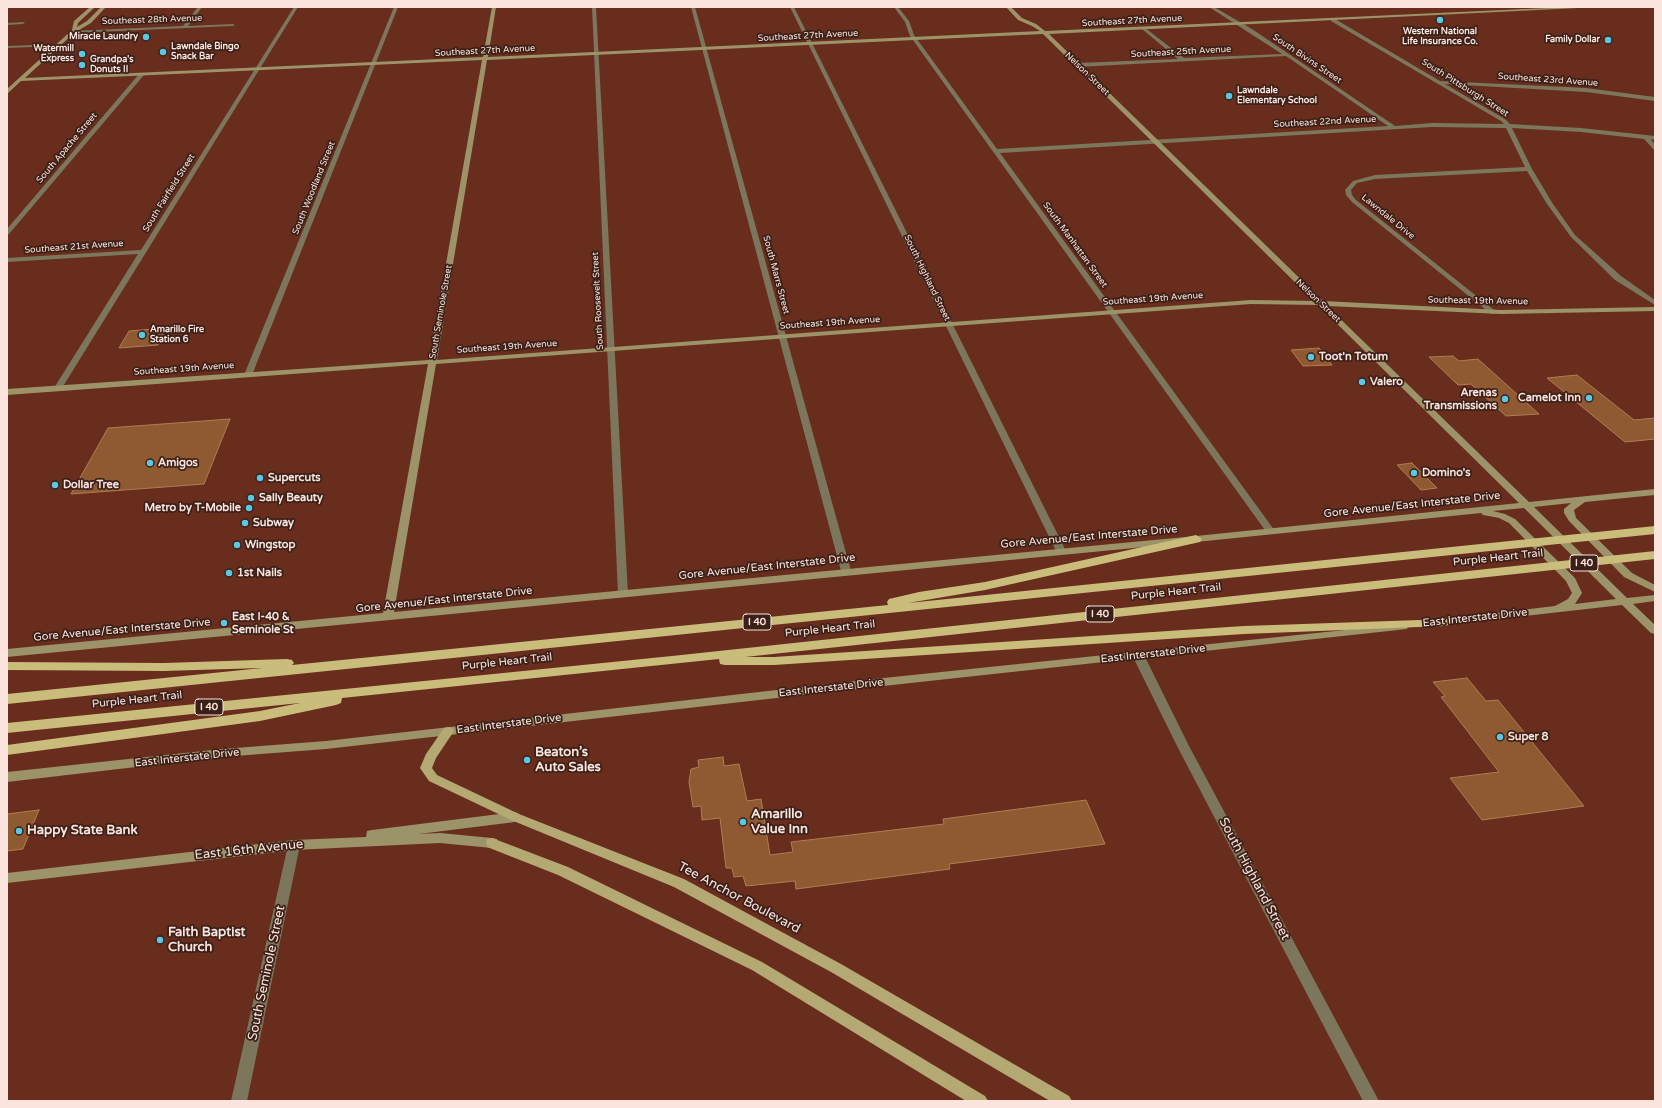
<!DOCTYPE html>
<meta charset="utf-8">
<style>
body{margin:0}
#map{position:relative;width:1662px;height:1108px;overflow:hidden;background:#682d1c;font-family:"Varela Round",sans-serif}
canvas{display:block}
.frame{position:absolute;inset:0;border:8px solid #fbe4dd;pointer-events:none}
</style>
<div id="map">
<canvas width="1662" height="1108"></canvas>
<div class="frame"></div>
</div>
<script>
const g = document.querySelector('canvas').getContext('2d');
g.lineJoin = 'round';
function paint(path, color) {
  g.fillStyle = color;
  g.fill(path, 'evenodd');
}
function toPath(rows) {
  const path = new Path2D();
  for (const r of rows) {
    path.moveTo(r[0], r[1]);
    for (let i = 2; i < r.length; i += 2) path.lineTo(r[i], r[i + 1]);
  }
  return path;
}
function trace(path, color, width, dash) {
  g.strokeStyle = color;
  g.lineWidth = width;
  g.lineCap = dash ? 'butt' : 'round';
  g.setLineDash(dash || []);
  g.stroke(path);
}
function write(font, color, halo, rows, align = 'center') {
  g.font = font + ' "Varela Round",sans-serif';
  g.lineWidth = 3.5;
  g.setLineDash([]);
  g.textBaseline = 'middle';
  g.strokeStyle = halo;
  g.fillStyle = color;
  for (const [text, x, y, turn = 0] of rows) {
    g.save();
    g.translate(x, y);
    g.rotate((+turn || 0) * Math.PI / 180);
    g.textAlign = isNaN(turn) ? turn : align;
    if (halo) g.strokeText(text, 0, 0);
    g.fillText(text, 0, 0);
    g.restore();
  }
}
const building = toPath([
 [166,328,158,345,119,348,129,331,166,328],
 [1319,348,1332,365,1303,366,1291,350,1319,348],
 [1453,356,1459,361,1478,359,1539,414,1506,416,1471,384,1458,385,1429,357,1453,356],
 [1577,375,1634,420,1655,418,1655,439,1625,442,1547,378,1577,375],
 [230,419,204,484,71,494,108,428,230,419],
 [1412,463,1437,488,1421,490,1397,465,1412,463],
 [1467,678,1486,701,1498,700,1584,806,1482,820,1450,778,1499,772,1441,697,1445,696,1433,682,1467,678],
 [723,757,724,766,739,764,747,801,761,799,770,855,793,852,791,842,944,824,943,819,1086,800,1105,844,949,864,950,869,796,889,795,881,746,886,743,876,734,877,732,868,726,868,720,818,702,820,701,806,693,807,689,782,691,769,699,767,698,760,723,757],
 [39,810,23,849,7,851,7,814,39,810]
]);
paint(building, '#8f5a31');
trace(building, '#b37c52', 1);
paint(toPath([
 [198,7,202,7,188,26,233,24,235,25,233,26,72,33,70,32,72,31,183,26,198,7],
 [294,7,298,7,62,388,61,390,55,390,54,388,138,254,7,262,7,258,141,250,294,7],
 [394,7,398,7,252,375,248,377,245,377,244,375,394,7],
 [592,7,596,7,628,594,623,597,618,594,592,7],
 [691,7,695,7,851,571,850,573,842,573,841,571,691,7],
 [790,7,794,7,1066,551,1065,553,1057,553,1056,551,790,7],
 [894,7,898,7,909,21,914,35,997,149,1388,126,1286,56,1077,67,1074,65,1077,63,1178,59,1142,29,1144,27,1184,58,1282,54,1209,7,1214,7,1252,29,1395,126,1432,123,1504,124,1501,121,1331,21,1331,19,1335,19,1440,81,1586,88,1655,97,1655,101,1586,92,1445,84,1505,119,1510,124,1581,128,1655,136,1655,140,1651,139,1655,145,1655,151,1644,139,1581,132,1512,128,1532,169,1553,204,1575,235,1621,276,1655,300,1655,305,1615,280,1571,237,1547,204,1527,171,1375,179,1357,183,1351,190,1352,195,1356,200,1494,310,1494,314,1491,314,1352,202,1346,195,1345,190,1353,181,1375,175,1525,167,1506,128,1432,127,1000,153,1275,531,1270,534,1267,533,910,36,905,22,894,7],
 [25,22,23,24,7,25,7,23,25,22],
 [60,44,58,46,7,48,7,46,60,44],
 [139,74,144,75,9,234,7,235,7,229,139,74],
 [1138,651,1142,652,1144,655,1189,746,1379,1101,1363,1101,1177,746,1132,655,1134,652,1138,651],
 [294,840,299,841,300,845,247,1101,231,1101,288,845,289,841,294,840]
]), '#7c765c');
paint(toPath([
 [90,7,95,7,78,23,77,27,87,21,101,7,106,7,91,23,74,33,25,78,483,57,492,7,496,7,488,57,1040,31,1032,26,1018,20,1006,7,1011,7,1022,18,1036,24,1045,31,1568,7,1599,7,1049,34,1323,301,1501,310,1655,307,1655,311,1501,314,1327,306,1529,502,1655,489,1655,495,1585,502,1574,510,1576,518,1632,573,1655,585,1655,592,1624,577,1569,521,1564,513,1564,509,1571,503,1534,507,1627,598,1655,595,1655,601,1633,604,1655,625,1655,634,1651,633,1622,605,1436,626,1432,625,1431,623,1436,620,1555,606,1568,599,1572,593,1566,581,1509,523,1499,518,1483,515,1481,513,1196,542,7,657,7,649,383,613,428,364,7,395,7,389,429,360,482,60,21,81,7,94,7,89,72,30,74,21,90,7],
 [1043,34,1314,301,1251,300,437,360,487,60,1043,34],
 [1251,304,1318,305,1519,503,1196,536,394,612,436,364,1251,304],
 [1524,508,1616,599,1575,604,1582,593,1575,578,1515,519,1505,514,1493,511,1524,508],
 [1403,624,1407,625,1408,627,1407,629,874,687,326,749,222,757,7,782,7,772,222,749,326,741,874,679,1403,624],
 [515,812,519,814,521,817,519,820,515,822,419,834,440,833,492,838,497,839,498,843,497,847,492,848,440,843,294,850,7,883,7,873,294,840,366,837,367,831,372,830,515,812]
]), '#9c9369');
paint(toPath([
 [448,727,452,728,454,731,436,758,432,768,437,775,519,814,684,879,841,964,1069,1096,1072,1101,1050,1101,831,972,674,887,511,820,429,781,420,768,426,754,444,728,448,727],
 [492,838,568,867,762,962,985,1096,988,1101,966,1101,752,970,558,875,487,847,486,843,487,839,492,838]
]), '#b4a873');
paint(toPath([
 [1655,526,1655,534,7,704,7,694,262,668,164,671,7,670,7,662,164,663,287,659,292,660,294,663,292,665,888,605,887,602,889,599,919,592,985,582,1196,535,1202,539,1200,542,985,590,908,603,1655,526],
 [1655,551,1655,559,745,657,774,657,1244,626,1449,619,1450,622,1449,625,1444,626,1244,634,774,665,725,665,720,664,719,659,342,698,341,703,336,705,260,721,7,755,7,745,260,711,300,703,7,733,7,723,672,656,1655,551]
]), '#cabc7b');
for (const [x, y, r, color] of [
 [1440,20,4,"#59c8e5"],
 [146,37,4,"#59c8e5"],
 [1608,40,4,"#59c8e5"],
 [163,52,4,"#59c8e5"],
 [82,54,4,"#59c8e5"],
 [82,65,4,"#59c8e5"],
 [1229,96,4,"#59c8e5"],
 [142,335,4,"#59c8e5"],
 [1311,357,4,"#59c8e5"],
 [1362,382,4,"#59c8e5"],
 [1589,398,4,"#59c8e5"],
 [1505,399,4,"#59c8e5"],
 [150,463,4,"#59c8e5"],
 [1414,473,4,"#59c8e5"],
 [260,478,4,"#59c8e5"],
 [55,485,4,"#59c8e5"],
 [251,498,4,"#59c8e5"],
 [249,508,4,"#59c8e5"],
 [245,523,4,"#59c8e5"],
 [237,545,4,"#59c8e5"],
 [229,573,4,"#59c8e5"],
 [224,623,4,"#59c8e5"],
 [1500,737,4,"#59c8e5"],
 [527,760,4,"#59c8e5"],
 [743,822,4,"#59c8e5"],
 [19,831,4,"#59c8e5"],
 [160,940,4,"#59c8e5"]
]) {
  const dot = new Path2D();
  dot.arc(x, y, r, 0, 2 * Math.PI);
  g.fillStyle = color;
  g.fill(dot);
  trace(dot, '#3b2018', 1.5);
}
write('9px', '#fbe4dd', '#3b2018', [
 ["Southeast 28th Avenue",152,20,-2],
 ["Southeast 27th Avenue",1132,21,-3],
 ["Southeast 27th Avenue",808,36,-3],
 ["Southeast 27th Avenue",485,51,-3],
 ["Southeast 25th Avenue",1181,52,-3],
 ["South Bivins Street",1307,59,34],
 ["Nelson Street",1087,74,44],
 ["Southeast 23rd Avenue",1548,80,4],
 ["South Pittsburgh Street",1465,88,32],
 ["Southeast 22nd Avenue",1325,122,-3],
 ["South Apache Street",67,148,-50],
 ["South Woodland Street",314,188,-68],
 ["South Fairfield Street",169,193,-58],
 ["Lawndale Drive",1388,217,39],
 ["South Manhattan Street",1075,245,54],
 ["Southeast 21st Avenue",74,247,-4],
 ["South Marrs Street",776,275,75],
 ["South Highland Street",927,278,64],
 ["Southeast 19th Avenue",1153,299,-4],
 ["South Roosevelt Street",598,301,-93],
 ["Nelson Street",1318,301,44],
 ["Southeast 19th Avenue",1478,301,1],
 ["South Seminole Street",441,312,-80],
 ["Southeast 19th Avenue",830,323,-4],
 ["Southeast 19th Avenue",507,347,-4],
 ["Southeast 19th Avenue",184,369,-4]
]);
write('bold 9px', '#fbe4dd', '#3b2018', [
 ["Western National",1440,32,"center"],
 ["Life Insurance Co.",1440,42,"center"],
 ["Miracle Laundry",138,37,"right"],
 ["Family Dollar",1600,40,"right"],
 ["Lawndale Bingo",171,47],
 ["Snack Bar",171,57],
 ["Watermill",74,49,"right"],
 ["Express",74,59,"right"],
 ["Grandpa's",90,60],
 ["Donuts II",90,70],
 ["Lawndale",1237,91],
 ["Elementary School",1237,101],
 ["Amarillo Fire",150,330],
 ["Station 6",150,340]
], 'left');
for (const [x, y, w] of [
 [1584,563,28],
 [1100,614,28],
 [757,622,28],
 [209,707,28]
]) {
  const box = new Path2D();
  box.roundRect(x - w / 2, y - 8, w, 16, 3);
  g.fillStyle = '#3b2018';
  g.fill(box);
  trace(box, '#fbe4dd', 1);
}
write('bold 10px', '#fbe4dd', null, [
 ["I 40",1584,563],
 ["I 40",1100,614],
 ["I 40",757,622],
 ["I 40",209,707]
]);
write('bold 11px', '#fbe4dd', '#3b2018', [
 ["Toot'n Totum",1319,357],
 ["Valero",1370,382],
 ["Arenas",1497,393,"right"],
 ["Transmissions",1497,406,"right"],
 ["Camelot Inn",1581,398,"right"],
 ["Amigos",158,463],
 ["Domino's",1422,473],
 ["Supercuts",268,478],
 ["Dollar Tree",63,485],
 ["Sally Beauty",259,498],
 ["Metro by T-Mobile",241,508,"right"],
 ["Subway",253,523],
 ["Wingstop",245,545],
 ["1st Nails",237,573],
 ["East I-40 &",232,617],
 ["Seminole St",232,630],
 ["Super 8",1508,737]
], 'left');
write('11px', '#fbe4dd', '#3b2018', [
 ["Gore Avenue/East Interstate Drive",1412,505,-6],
 ["Gore Avenue/East Interstate Drive",1089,537,-5],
 ["Purple Heart Trail",1498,558,-6],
 ["Gore Avenue/East Interstate Drive",767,567,-6],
 ["Purple Heart Trail",1176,592,-6],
 ["Gore Avenue/East Interstate Drive",444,600,-6],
 ["East Interstate Drive",1475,618,-6],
 ["Purple Heart Trail",830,629,-6],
 ["Gore Avenue/East Interstate Drive",122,630,-5],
 ["East Interstate Drive",1153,654,-6],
 ["Purple Heart Trail",507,662,-6],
 ["East Interstate Drive",831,688,-6],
 ["Purple Heart Trail",137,700,-6],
 ["East Interstate Drive",509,724,-7],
 ["East Interstate Drive",187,758,-6]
]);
write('bold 13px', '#fbe4dd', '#3b2018', [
 ["Beaton’s",535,753],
 ["Auto Sales",535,768],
 ["Amarillo",751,815],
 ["Value Inn",751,830],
 ["Happy State Bank",27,831],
 ["Faith Baptist",168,933],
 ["Church",168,948]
], 'left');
write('13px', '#fbe4dd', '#3b2018', [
 ["East 16th Avenue",249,850,-6],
 ["South Highland Street",1254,879,62],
 ["Tee Anchor Boulevard",739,898,28],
 ["South Seminole Street",267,973,-78]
]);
</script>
